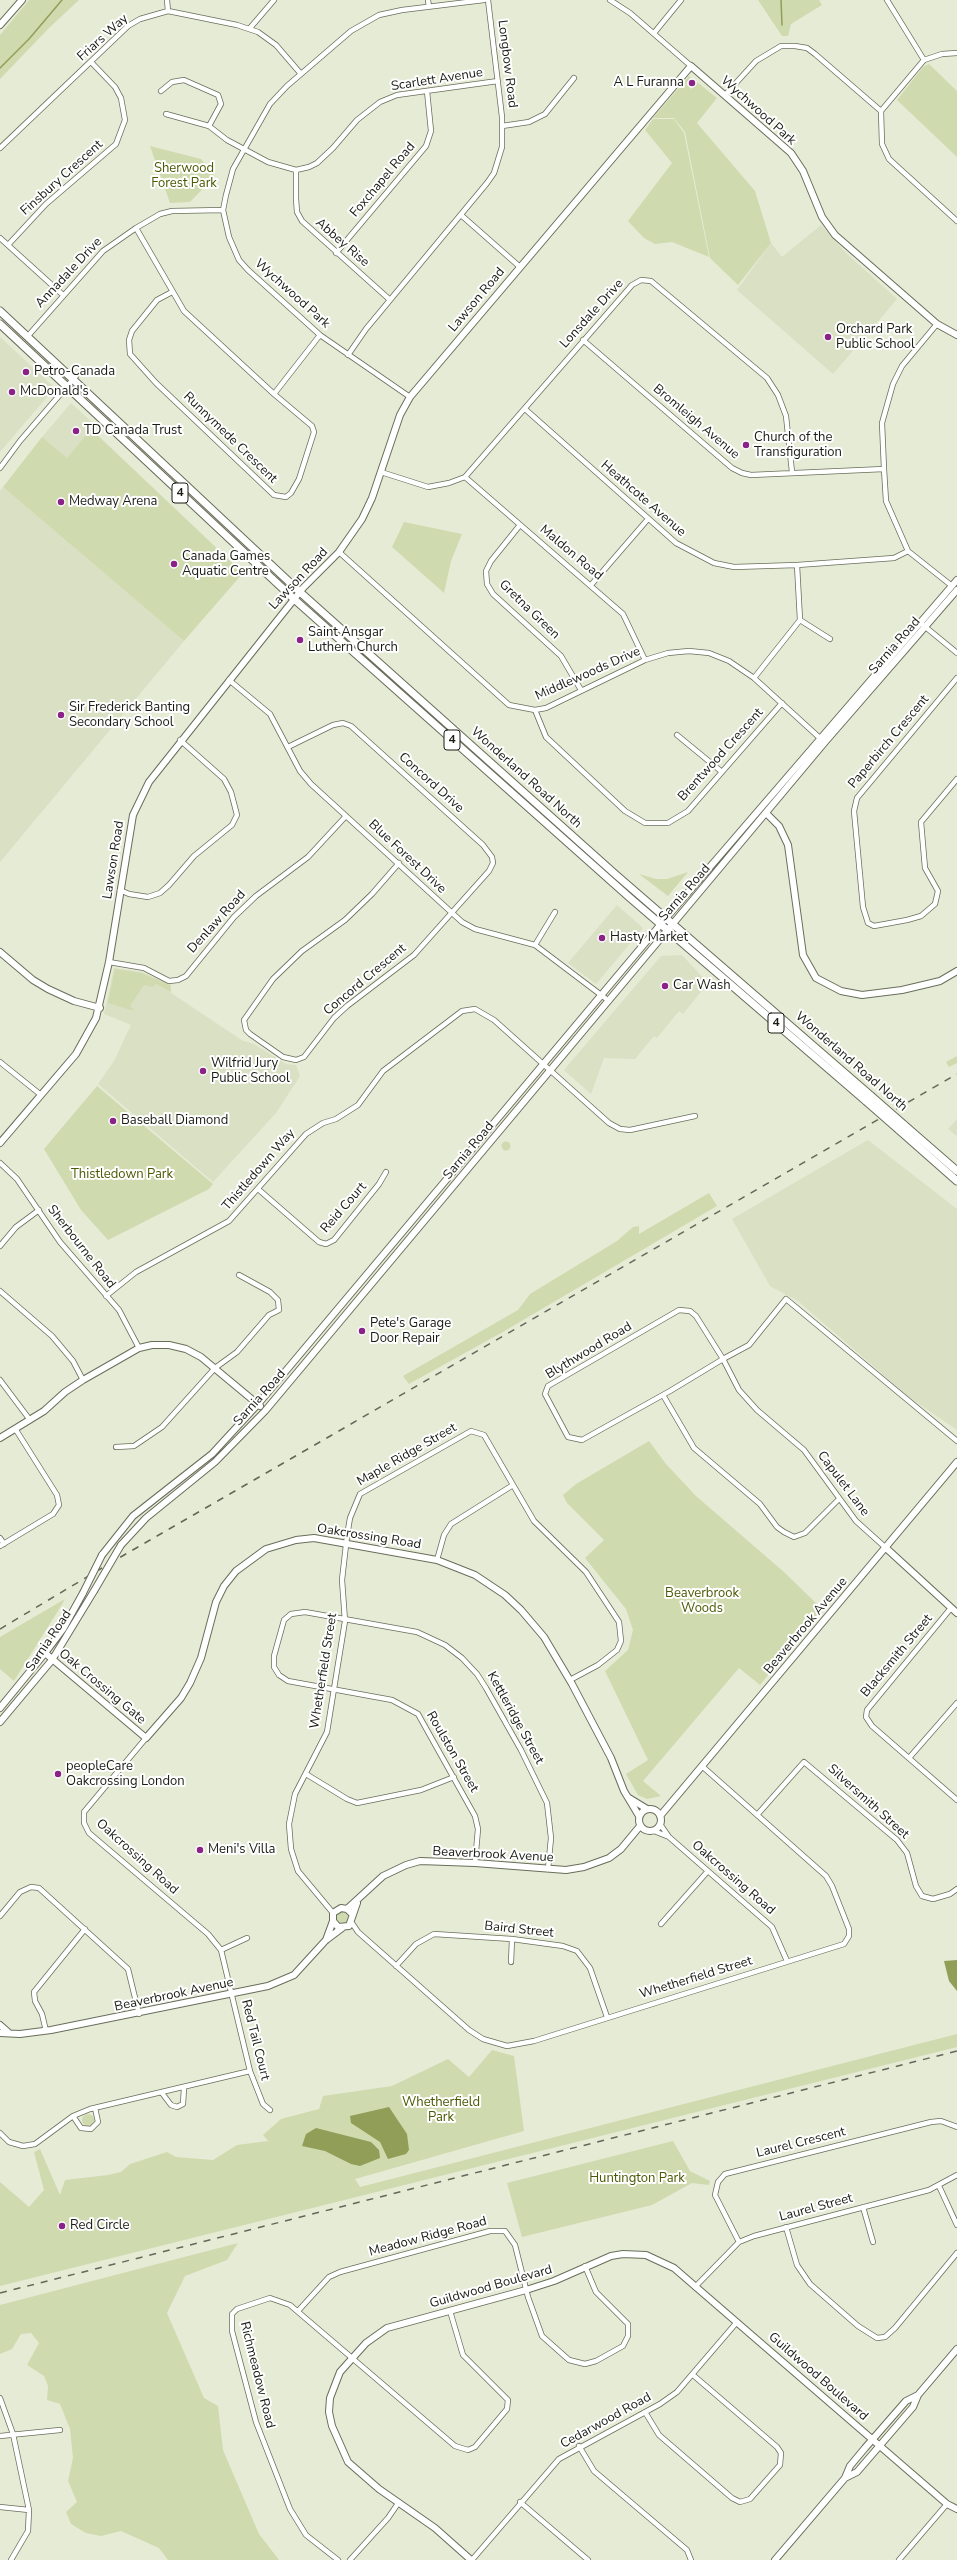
<!DOCTYPE html>
<style>
body{margin:0}
canvas{display:block;background:#e5ebd5}
</style>
<canvas width="957" height="2560"></canvas>
<script>
const g = document.querySelector('canvas').getContext('2d');
g.lineJoin = 'round';
function paint(path, color) {
  g.fillStyle = color;
  g.fill(path, 'evenodd');
}
function toPath(rows) {
  const path = new Path2D();
  for (const r of rows) {
    if (r.length === 3) {
      path.moveTo(r[0] + r[2], r[1]);
      path.arc(r[0], r[1], r[2], 0, 2 * Math.PI);
      continue;
    }
    path.moveTo(r[0], r[1]);
    for (let i = 2; i < r.length; i += 2) path.lineTo(r[i], r[i + 1]);
  }
  return path;
}
function trace(path, color, width, dash) {
  g.strokeStyle = color;
  g.lineWidth = width;
  g.lineCap = dash ? 'butt' : 'round';
  g.setLineDash(dash || []);
  g.stroke(path);
}
function write(font, color, halo, rows, align = 'center') {
  g.font = font + ' "Nunito Sans",sans-serif';
  g.lineWidth = 4;
  g.setLineDash([]);
  g.textBaseline = 'middle';
  g.strokeStyle = halo;
  g.fillStyle = color;
  for (const [text, x, y, turn = 0] of rows) {
    g.save();
    g.translate(x, y);
    g.rotate((+turn || 0) * Math.PI / 180);
    g.textAlign = isNaN(turn) ? turn : align;
    if (halo) g.strokeText(text, 0, 0);
    g.fillText(text, 0, 0);
    g.restore();
  }
}
paint(toPath([
 [821,225,846,253,897,299,833,374,737,290,771,243,782,257],
 [0,337,54,387,53,390,0,452],
 [71,403,95,425,67,458,42,437],
 [3,487,184,641,0,862,0,491],
 [617,905,643,928,596,984,568,963],
 [682,955,708,983,683,1014,679,1011,657,1038,654,1036,635,1059,604,1058,591,1094,564,1070,661,956],
 [114,968,142,972,171,984,171,993,243,1041,254,1044,286,1064,296,1065,300,1076,276,1113,213,1182,98,1084,114,1061,131,1025,104,1014],
 [957,1119,957,1136,948,1129],
 [868,1140,957,1209,957,1430,909,1397,798,1301,770,1286,732,1219]
]), '#d9e0c3');
paint(toPath([
 [29,0,79,0,50,27,0,79,0,35],
 [758,0,819,0,822,5,791,24,788,36,782,36],
 [929,64,957,91,957,157,897,100,923,67],
 [689,76,691,77,686,84,691,89,697,82,717,98,697,123,755,191,771,243,738,285,710,258,685,132,674,118,653,118],
 [653,119,674,119,684,133,709,257,672,242,655,244,644,238,628,221,672,163,645,130],
 [150,146,201,159,215,176,190,202,170,203],
 [91,429,243,573,184,641,3,487,42,437,67,458],
 [404,522,462,534,451,561,444,593,392,547],
 [688,872,668,896,639,874,656,879,667,879],
 [115,969,141,973,170,985,171,992,156,984,153,987,144,985,130,1006,134,1011,108,1003],
 [957,1056,957,1063,949,1067,946,1062],
 [97,1086,213,1184,209,1189,108,1240,81,1210,44,1149],
 [506,1146,4.5],
 [709,1193,717,1206,501,1333,409,1384,403,1376,518,1310,530,1294,617,1241,633,1227,639,1226,639,1234],
 [649,1441,666,1464,696,1496,784,1572,822,1609,760,1685,739,1668,643,1781,661,1796,647,1799,638,1795,626,1774,648,1760,605,1671,628,1650,633,1630,626,1609,585,1558,604,1540,567,1503,563,1495,576,1484],
 [65,1599,61,1606,14,1681,0,1669,0,1637],
 [342,1918,6],
 [957,2034,957,2047,0,2286,0,2182,29,2207,44,2190,34,2152,40,2149,60,2195,65,2180,108,2175,121,2172,130,2164,167,2152,176,2157,213,2160,237,2145,268,2141,263,2135,281,2119,319,2109,323,2096,392,2086,448,2059,469,2077,492,2050,514,2056,524,2131,355,2179,360,2187],
 [88,2120,6],
 [673,2141,690,2171,710,2181,709,2185,692,2183,652,2205,522,2237,507,2183],
 [238,2243,227,2260,185,2276,167,2313,204,2398,218,2406,223,2450,259,2534,279,2560,168,2560,159,2548,121,2531,101,2536,86,2533,71,2524,66,2512,77,2502,68,2481,73,2458,70,2429,60,2404,47,2400,48,2386,44,2376,27,2365,39,2343,31,2333,21,2334,12,2349,0,2354,0,2305]
]), '#d0daaf');
paint(toPath([
 [957,1960,957,1991,949,1981,944,1961],
 [389,2107,407,2134,409,2150,406,2154,388,2159,380,2142,351,2123,350,2116],
 [316,2128,371,2142,379,2150,380,2158,360,2166,351,2164,325,2151,302,2146,306,2134]
]), '#909e58');
trace(toPath([
 [781,0,782,25],
 [0,68,29,39,62,0]
]), '#909e58', 1.5);
const street = toPath([
 [167,0,168,11],
 [428,0,429,7],
 [610,0,630,13,691,66],
 [887,0,924,60],
 [250,28,274,0],
 [654,33,681,0],
 [957,53,942,54,924,60,881,111,882,144,889,159,957,221],
 [161,91,172,82,184,80,218,95,221,104,209,126,227,140,268,162,296,170,309,167,317,163,333,148,357,120,380,102,397,95,498,81],
 [725,95,756,61,781,46,795,46,807,48,815,54,881,111],
 [166,114,209,126],
 [502,126,529,122,545,114,574,78],
 [0,148,128,26,140,19,168,11,237,25,258,32,276,45,301,74],
 [296,170,296,199,297,212,302,221,389,299],
 [461,215,520,267],
 [136,228,184,311,274,394,312,426,314,432,299,479,291,493,286,497,274,495,156,383,130,354,129,340,132,331,157,300,172,292],
 [0,238,63,295],
 [8,245,46,204,116,144,125,120,121,98,115,87,91,62],
 [336,253,426,146,431,131,427,91],
 [937,324,902,366,893,384,882,423,884,469,886,501,908,551,952,586],
 [27,337,103,251,136,228,160,214,172,211,223,210],
 [583,340,732,468,742,473,751,475,884,469],
 [348,355,366,329,487,183,494,173,502,147,502,117,488,0],
 [274,394,320,335],
 [410,397,320,335,248,270,239,260,229,237,223,210,226,195,233,169,270,104,287,86,351,31,379,15,402,10,484,0],
 [525,409,676,543,714,563,734,567,797,565,894,558,908,551],
 [0,468,20,441,76,376],
 [381,472,428,487,449,483,465,477,632,285,641,280,651,281,767,378,778,395,786,416,792,472],
 [465,477,623,614,645,660],
 [520,525,491,561,486,571,487,584,493,594,561,656,581,690],
 [339,552,509,705,535,710,546,708,645,660,668,653,689,651,709,653,729,661,754,678,822,740],
 [591,585,648,519],
 [800,620,830,639],
 [923,625,957,653],
 [754,678,800,620,797,565],
 [957,678,857,798,854,811,863,907,868,923,874,926,907,920,921,916,935,904,938,891,925,868,921,822,957,779],
 [229,680,270,714,300,771,311,784,462,922,475,929,535,945,609,1001],
 [535,710,546,737,625,811,645,823,668,823,688,811,782,703],
 [677,735,722,772],
 [288,747,333,725,343,723,351,726,483,845,492,857,493,863,489,871,414,955,347,1006,334,1018,304,1057,296,1060,283,1057,250,1034,246,1030,244,1020,273,979,302,951,345,920,372,894,399,863],
 [120,890,129,894,148,897,160,893,169,885,194,856,232,825,237,815,231,792,224,779,180,740],
 [535,945,555,912],
 [109,962,144,968,169,981,178,980,186,976,234,917,256,896,308,857,346,816],
 [0,1062,41,1095],
 [0,1163,17,1179,60,1242,119,1310,139,1348],
 [258,1189,319,1242,326,1244,334,1240,379,1184,386,1172],
 [0,1246,16,1227,39,1210],
 [0,1291,52,1336,73,1361,83,1380],
 [106,1296,136,1272,229,1221,306,1134,323,1123,336,1119,358,1105,383,1071,462,1011,475,1009,494,1020,609,1123,620,1129,630,1130,695,1116],
 [0,1380,30,1420],
 [663,1395,694,1448,760,1504,777,1527,784,1532,794,1537,805,1533,839,1499],
 [116,1447,134,1446,162,1427,215,1368,237,1352,269,1315,279,1310,278,1300,270,1292,239,1275],
 [0,1538,4,1544],
 [0,1546,53,1514,59,1505,57,1495,16,1430],
 [886,1548,856,1521,804,1450,757,1410,739,1390,723,1359,696,1316,690,1311,679,1310,548,1386,545,1394,568,1437,582,1440,670,1391,723,1359,749,1345,786,1299,957,1441],
 [437,1560,444,1535,451,1524,513,1485],
 [951,1608,867,1710,866,1717,872,1726,957,1800],
 [146,1738,84,1812,84,1823,89,1833,208,1934,221,1950,250,2071,263,2104,270,2110],
 [909,1758,957,1703],
 [306,1774,347,1799,357,1803,421,1790,454,1777],
 [757,1815,804,1762,897,1840,907,1853,916,1886,922,1896,933,1899,950,1894,957,1889],
 [660,1824,669,1837,772,1927,787,1961],
 [654,1831,669,1837],
 [475,1863,478,1829,475,1816,418,1714,392,1700,288,1681,279,1675,274,1667,274,1656,284,1620,291,1614,305,1612,417,1632,445,1645,462,1658,477,1674,486,1688,521,1750,547,1803,551,1838,548,1869],
 [333,1913,298,1871,291,1849,289,1824,295,1794,327,1732,345,1621,342,1580,347,1536,350,1518,360,1494,471,1431,484,1435,534,1521,586,1572,619,1622,621,1641,617,1650,598,1665,570,1680],
 [0,1916,20,1892,31,1887,39,1888,128,1969,139,2014],
 [352,1923,358,1932,469,2030,483,2039,507,2046,534,2041,844,1944,849,1936,849,1929,832,1886,826,1876,703,1767],
 [661,1924,708,1871],
 [221,1950,247,1938],
 [511,1962,512,1939],
 [396,1966,416,1944,434,1934,512,1939,563,1946,577,1951,590,1968,607,2017],
 [46,2031,42,2014,35,2001,34,1992,85,1929],
 [162,2093,171,2105,177,2107,183,2104,184,2088],
 [73,2116,81,2128,91,2129,98,2122,95,2108],
 [0,2133,9,2142,23,2146,35,2144,73,2116,90,2109,250,2071],
 [939,2186,957,2225],
 [863,2207,873,2242],
 [786,2227,797,2265,810,2284,858,2326,877,2338,885,2337,895,2328,957,2253],
 [739,2242,715,2195,718,2182,725,2174,931,2122,941,2121,957,2127],
 [695,2287,739,2242,754,2236,929,2190,957,2175],
 [298,2311,329,2277,340,2272,490,2231,505,2231,515,2245,528,2297,542,2336,569,2360,585,2364,596,2361,623,2346,628,2336,628,2324,596,2292,585,2266],
 [0,2398,13,2434,29,2510,28,2531,11,2560],
 [645,2412,659,2435,732,2498,740,2502,750,2499,780,2465,781,2453,777,2447,693,2375],
 [0,2436,60,2430],
 [579,2446,594,2471,687,2550,691,2560],
 [520,2502,588,2560],
 [0,2507,29,2510],
 [338,2560,306,2535,290,2509,256,2422,232,2331,232,2314,237,2309,270,2298,290,2305,455,2446,468,2450,475,2447,502,2415,507,2409,508,2400,463,2355,450,2311],
 [350,2560,388,2518,399,2502],
 [472,2560,559,2459,660,2404,677,2392,737,2322],
 [899,2560,947,2504]
]);
const secondary = toPath([
 [0,25,22,0],
 [767,814,779,826,788,845,803,955,816,978,841,991,862,995,902,990,940,981,957,971],
 [0,952,33,980,48,989,74,1001,100,1008],
 [0,1143,76,1054,96,1018,109,962,133,815,149,782,303,588,339,552,362,519,372,498,400,415,410,397,691,66,791,153,803,171,822,217,835,235,937,324,957,335],
 [0,1438,44,1411,65,1392,83,1380,139,1348,152,1345,169,1345,186,1349,201,1357,260,1406],
 [121,1545,146,1518,215,1462,265,1411,825,742,957,590],
 [886,1548,957,1613],
 [102,1555,133,1516,212,1454,258,1404,666,918,957,580],
 [45,1653,146,1738,181,1698,190,1683,201,1658,216,1602,224,1586,236,1571,266,1549,296,1540,314,1538,437,1560,475,1575,505,1595,521,1610,544,1637,572,1684,611,1758,624,1791,639,1816],
 [0,1708,45,1653,63,1629,83,1593],
 [0,1722,52,1660,94,1591],
 [629,1798,647,1809],
 [650,1820,11],
 [660,1816,957,1462],
 [347,1909,383,1876,406,1865,420,1861,475,1863,566,1870,584,1867,609,1858,621,1849,640,1826],
 [352,1914,347,1909,341,1908,333,1913,333,1921,338,1927,349,1926,357,1903],
 [326,1940,333,1921],
 [0,2025,9,2033],
 [0,2033,20,2034,51,2030,268,1986,294,1975,326,1940,342,1928],
 [845,2478,857,2472,913,2407,918,2395,957,2349],
 [471,2560,435,2528,379,2489,348,2462,332,2426,329,2412,330,2398,340,2372,366,2343,387,2328,526,2290,554,2281,611,2256,623,2254,646,2255,674,2268,947,2504,957,2509],
 [775,2560,845,2478,850,2466,865,2448,906,2401,918,2395]
]);
const primary = toPath([
 [0,311,301,593,615,874,871,1096],
 [0,324,294,599,629,897,866,1101],
 [903,1124,957,1171],
 [898,1129,957,1181]
]);
trace(street, '#696e5b', 6);
trace(secondary, '#696e5b', 8);
trace(primary, '#696e5b', 9);
trace(street, '#fff', 4.5);
trace(secondary, '#fff', 6);
trace(primary, '#fff', 7);
trace(toPath([
 [0,1629,112,1562,957,1074],
 [0,2293,957,2051]
]), '#64675a', 1.5, [7, 7]);
const secondaryBridge = toPath([
 [94,1591,121,1545],
 [83,1593,102,1555]
]);
const primaryBridge = toPath([
 [871,1096,903,1124],
 [866,1101,898,1129]
]);
trace(secondaryBridge, '#696e5b', 8, []);
trace(primaryBridge, '#696e5b', 9, []);
trace(secondaryBridge, '#fff', 6);
trace(primaryBridge, '#fff', 7);
for (const [x, y, r, color] of [
 [692,83,4,"#8a2288"],
 [828,337,4,"#8a2288"],
 [26,372,4,"#8a2288"],
 [12,392,4,"#8a2288"],
 [76,431,4,"#8a2288"],
 [746,445,4,"#8a2288"],
 [61,502,4,"#8a2288"],
 [174,564,4,"#8a2288"],
 [300,640,4,"#8a2288"],
 [61,715,4,"#8a2288"],
 [602,938,4,"#8a2288"],
 [665,986,4,"#8a2288"],
 [203,1071,4,"#8a2288"],
 [113,1121,4,"#8a2288"],
 [362,1331,4,"#8a2288"],
 [58,1774,4,"#8a2288"],
 [200,1850,4,"#8a2288"],
 [62,2226,4,"#8a2288"]
]) {
  const dot = new Path2D();
  dot.arc(x, y, r, 0, 2 * Math.PI);
  g.fillStyle = color;
  g.fill(dot);
  trace(dot, '#fff', 1.5);
}
for (const [x, y, w] of [
 [180,493,16],
 [452,740,16],
 [776,1023,16]
]) {
  const box = new Path2D();
  box.roundRect(x - w / 2, y - 10, w, 20, 3);
  g.fillStyle = '#fff';
  g.fill(box);
  trace(box, '#1a1c14', 1);
}
write('bold 12px', '#1a1c14', null, [
 ["4",180,493],
 ["4",452,740],
 ["4",776,1023]
]);
write('13px', '#1a1c14', '#fff', [
 ["Friars Way",103,38,-42],
 ["Longbow Road",507,64,83],
 ["Scarlett Avenue",437,80,-9],
 ["Wychwood Park",758,111,42],
 ["Finsbury Crescent",62,178,-42],
 ["Foxchapel Road",383,180,-50],
 ["Abbey Rise",342,243,41],
 ["Annadale Drive",69,273,-47],
 ["Wychwood Park",292,294,42],
 ["Lawson Road",477,300,-50],
 ["Lonsdale Drive",592,314,-48],
 ["Bromleigh Avenue",696,422,40],
 ["Runnymede Crescent",230,438,44],
 ["Heathcote Avenue",643,499,41],
 ["Maldon Road",571,553,40],
 ["Lawson Road",299,579,-47],
 ["Gretna Green",529,610,44],
 ["Sarnia Road",895,646,-49],
 ["Middlewoods Drive",588,674,-24],
 ["Paperbirch Crescent",889,742,-50],
 ["Brentwood Crescent",721,755,-48],
 ["Wonderland Road North",526,778,42],
 ["Concord Drive",431,783,42],
 ["Blue Forest Drive",407,857,43],
 ["Lawson Road",114,860,-81],
 ["Sarnia Road",685,893,-49],
 ["Denlaw Road",217,922,-48],
 ["Concord Crescent",365,980,-40],
 ["Wonderland Road North",851,1062,41],
 ["Sarnia Road",469,1151,-50],
 ["Thistledown Way",259,1170,-49],
 ["Reid Court",344,1208,-49],
 ["Sherbourne Road",81,1247,52],
 ["Blythwood Road",589,1351,-31],
 ["Sarnia Road",260,1398,-48],
 ["Maple Ridge Street",407,1455,-30],
 ["Capulet Lane",843,1484,53],
 ["Oakcrossing Road",369,1537,9],
 ["Beaverbrook Avenue",806,1626,-50],
 ["Sarnia Road",49,1641,-56],
 ["Blacksmith Street",897,1656,-50],
 ["Whetherfield Street",324,1671,-81],
 ["Oak Crossing Gate",102,1687,40],
 ["Kettleridge Street",515,1718,61],
 ["Roulston Street",452,1752,60],
 ["Silversmith Street",868,1802,42],
 ["Beaverbrook Avenue",493,1855,3],
 ["Oakcrossing Road",137,1857,42],
 ["Oakcrossing Road",733,1878,41],
 ["Baird Street",519,1930,6],
 ["Whetherfield Street",696,1978,-17],
 ["Beaverbrook Avenue",174,1995,-12],
 ["Red Tail Court",255,2040,76],
 ["Laurel Crescent",801,2143,-14],
 ["Laurel Street",816,2208,-15],
 ["Meadow Ridge Road",428,2237,-15],
 ["Guildwood Boulevard",491,2287,-16],
 ["Richmeadow Road",257,2375,76],
 ["Guildwood Boulevard",818,2377,41],
 ["Cedarwood Road",606,2421,-29]
]);
write('13px', '#1a1c14', '#fff', [
 ["A L Furanna",684,83,"right"],
 ["Orchard Park",836,330],
 ["Public School",836,345],
 ["Petro-Canada",34,372],
 ["McDonald's",20,392],
 ["TD Canada Trust",84,431],
 ["Church of the",754,438],
 ["Transfiguration",754,453],
 ["Medway Arena",69,502],
 ["Canada Games",182,557],
 ["Aquatic Centre",182,572],
 ["Saint Ansgar",308,633],
 ["Luthern Church",308,648],
 ["Sir Frederick Banting",69,708],
 ["Secondary School",69,723],
 ["Hasty Market",610,938],
 ["Car Wash",673,986],
 ["Wilfrid Jury",211,1064],
 ["Public School",211,1079],
 ["Baseball Diamond",121,1121],
 ["Pete's Garage",370,1324],
 ["Door Repair",370,1339],
 ["peopleCare",66,1767],
 ["Oakcrossing London",66,1782],
 ["Meni's Villa",208,1850],
 ["Red Circle",70,2226]
], 'left');
write('13px', '#4c5903', '#fff', [
 ["Sherwood",184,169],
 ["Forest Park",184,184],
 ["Thistledown Park",122,1175],
 ["Beaverbrook",702,1594],
 ["Woods",702,1609],
 ["Whetherfield",441,2103],
 ["Park",441,2118],
 ["Huntington Park",637,2179]
]);
</script>
